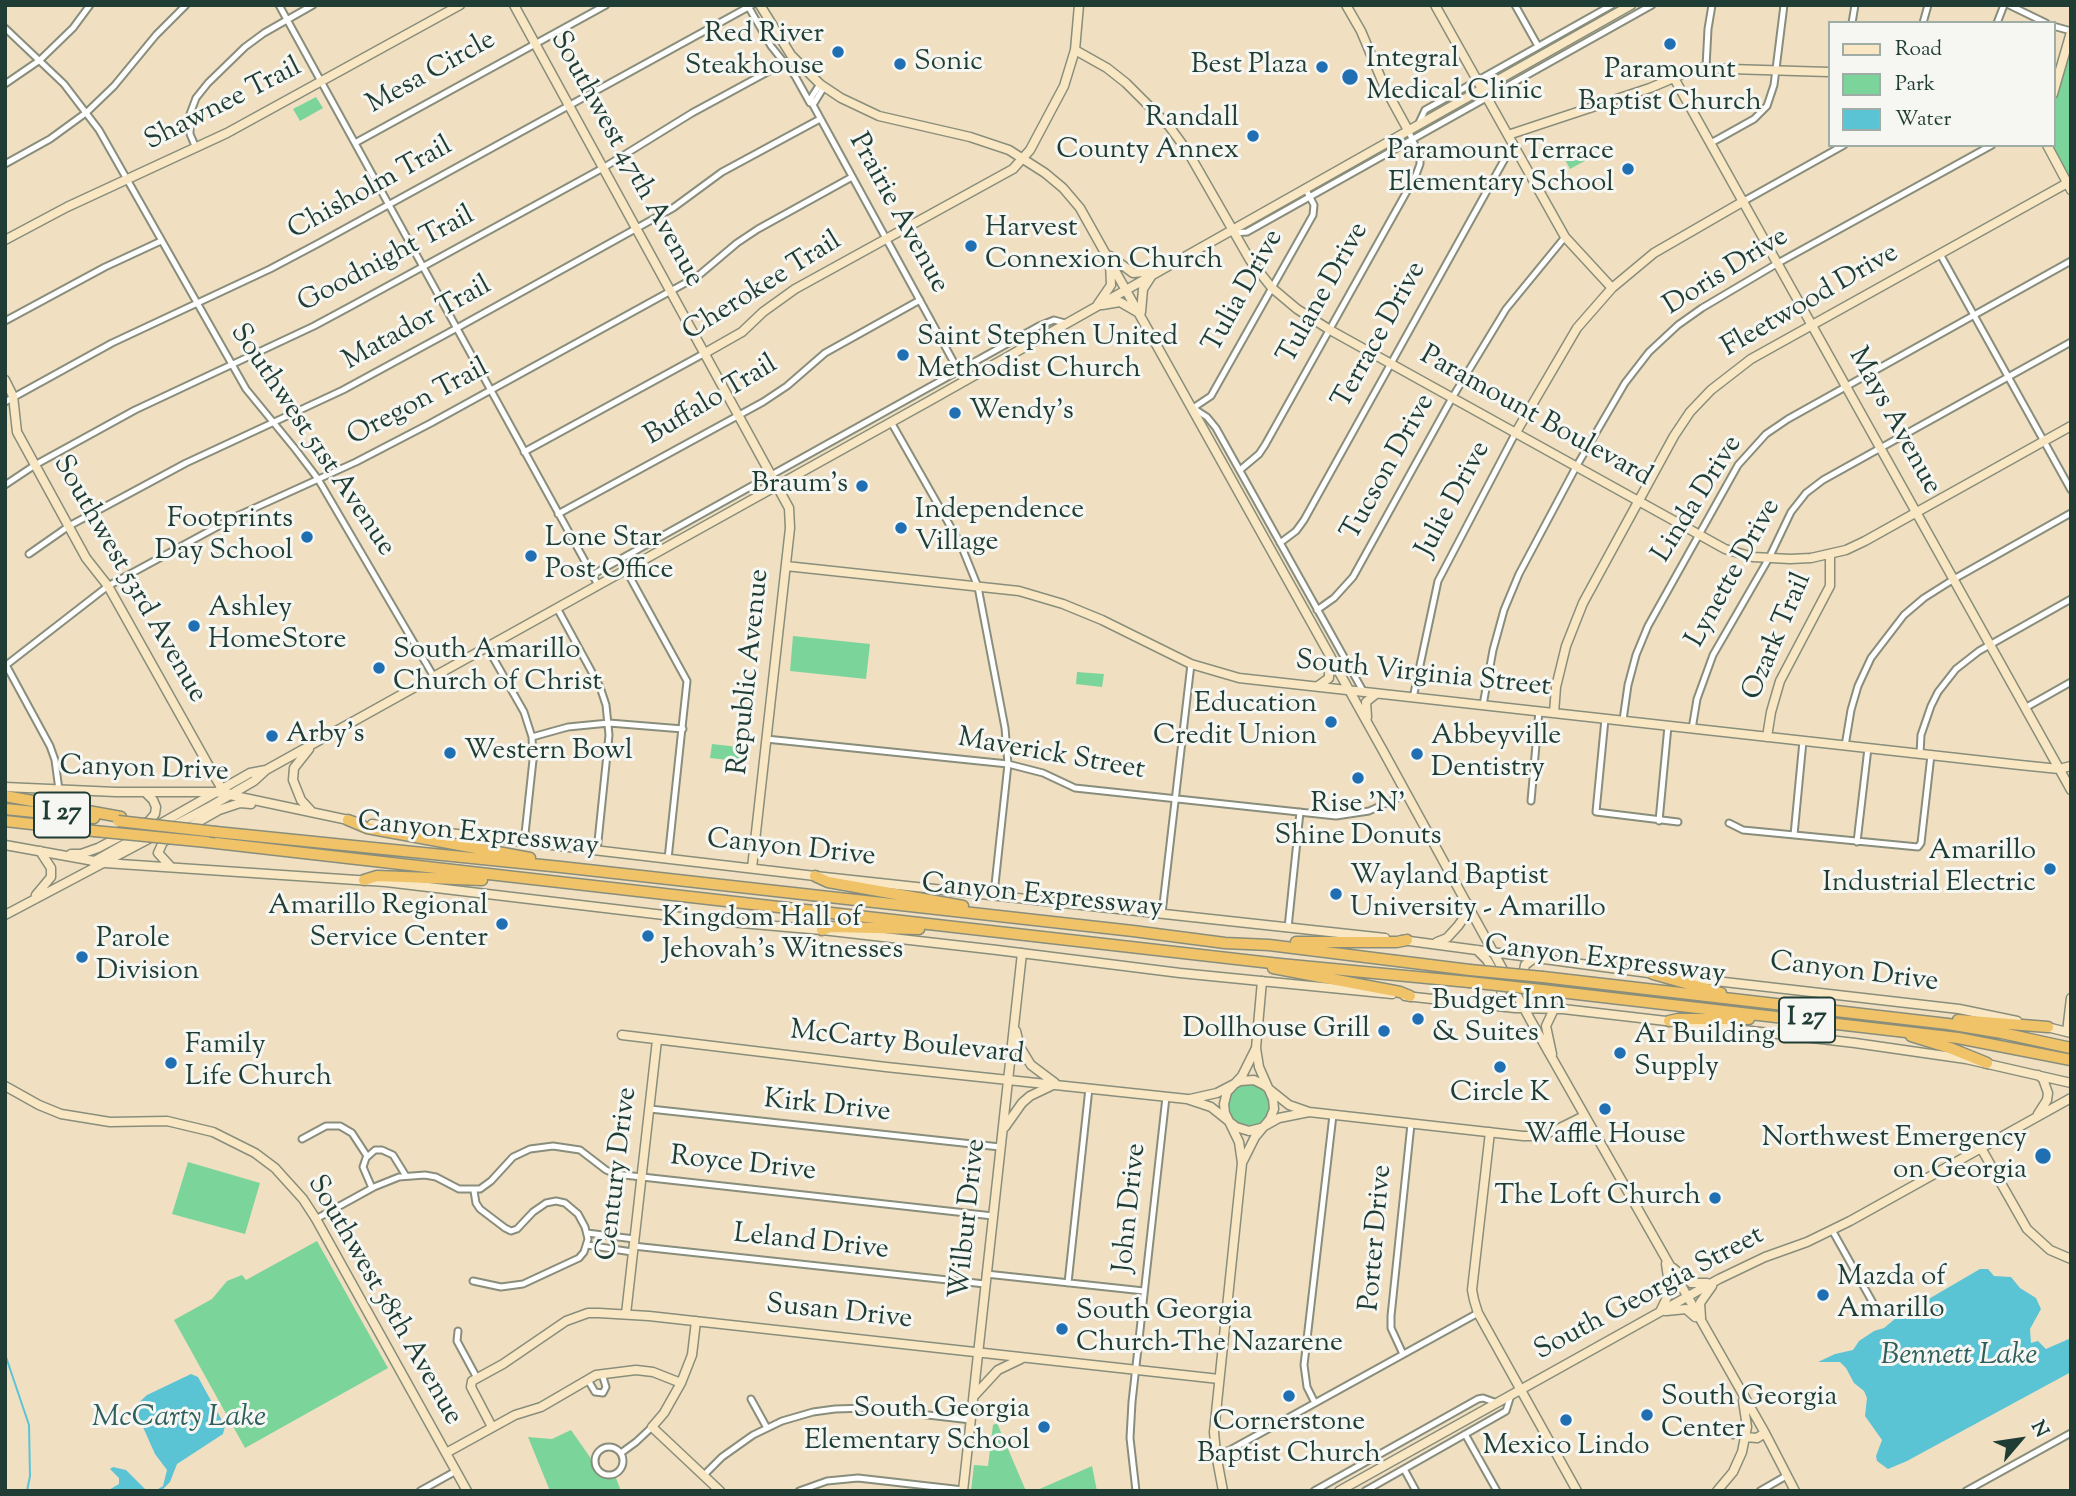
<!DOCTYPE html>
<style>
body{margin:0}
#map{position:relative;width:2076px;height:1496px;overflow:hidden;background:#f1dfc2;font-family:"Sorts Mill Goudy",serif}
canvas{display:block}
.frame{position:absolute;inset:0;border:7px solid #1f3d34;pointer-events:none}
.legend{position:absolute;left:1828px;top:21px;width:228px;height:126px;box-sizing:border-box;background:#f6f6f2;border:2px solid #a0aca6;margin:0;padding:9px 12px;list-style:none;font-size:21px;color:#1f3d34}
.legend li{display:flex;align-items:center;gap:14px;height:35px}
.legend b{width:35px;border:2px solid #a0aca6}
.north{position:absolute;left:1985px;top:1405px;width:70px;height:70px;-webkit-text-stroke:5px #f6f6f2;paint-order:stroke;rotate:61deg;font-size:19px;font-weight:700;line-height:28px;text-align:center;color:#1f3d34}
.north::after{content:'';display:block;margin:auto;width:24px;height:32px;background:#1f3d34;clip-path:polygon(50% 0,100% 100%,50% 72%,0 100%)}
</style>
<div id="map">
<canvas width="2076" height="1496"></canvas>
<div class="frame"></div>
<ul class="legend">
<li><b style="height:9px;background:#f9e7c3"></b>Road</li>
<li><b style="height:19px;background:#7bd49a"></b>Park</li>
<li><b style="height:19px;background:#5ac4d5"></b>Water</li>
</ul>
<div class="north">N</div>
</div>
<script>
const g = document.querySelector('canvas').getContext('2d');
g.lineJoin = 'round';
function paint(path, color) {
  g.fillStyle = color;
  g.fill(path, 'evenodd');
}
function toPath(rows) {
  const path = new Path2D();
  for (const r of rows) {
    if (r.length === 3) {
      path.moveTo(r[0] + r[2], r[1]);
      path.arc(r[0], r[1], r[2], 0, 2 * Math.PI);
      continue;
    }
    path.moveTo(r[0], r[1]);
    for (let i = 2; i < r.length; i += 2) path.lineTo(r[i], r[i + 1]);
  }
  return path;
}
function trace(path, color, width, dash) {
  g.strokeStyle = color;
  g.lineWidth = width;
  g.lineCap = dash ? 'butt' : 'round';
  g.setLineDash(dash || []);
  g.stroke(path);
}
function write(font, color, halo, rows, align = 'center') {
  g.font = font + ' "Sorts Mill Goudy",serif';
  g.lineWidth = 6;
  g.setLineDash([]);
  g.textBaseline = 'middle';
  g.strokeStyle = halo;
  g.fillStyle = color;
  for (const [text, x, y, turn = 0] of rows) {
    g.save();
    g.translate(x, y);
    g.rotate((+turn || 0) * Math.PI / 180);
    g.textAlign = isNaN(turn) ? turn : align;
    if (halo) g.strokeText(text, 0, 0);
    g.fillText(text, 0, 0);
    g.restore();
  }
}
paint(toPath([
 [2071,32,2071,181,2049,145,2053,145,2053,98],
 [316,97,323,108,300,121,293,109],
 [1583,145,1590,158,1570,169,1563,156],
 [793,636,870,644,866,679,790,671],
 [1077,672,1104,674,1102,687,1076,684],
 [712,744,747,748,745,762,710,758],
 [1249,1105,21],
 [188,1162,260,1183,245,1234,172,1214],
 [317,1241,388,1368,245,1448,174,1320,212,1299,227,1281,242,1275,246,1280],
 [997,1423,1014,1463,1026,1491,971,1491,974,1465,988,1466,993,1425],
 [571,1430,592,1460,598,1474,616,1478,621,1491,550,1491,528,1437,552,1439],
 [1092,1466,1097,1491,1035,1491]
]), '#7bd49a');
paint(toPath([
 [1980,1269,1988,1269,1994,1276,2011,1277,2020,1288,2036,1298,2041,1309,2030,1329,2031,1343,2038,1341,2046,1349,2071,1338,2071,1372,1907,1461,1888,1469,1877,1461,1876,1456,1882,1440,1865,1416,1867,1398,1864,1391,1854,1383,1846,1368,1840,1362,1818,1362,1835,1354,1853,1350,1859,1341,1874,1331,1884,1328,1896,1318],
 [191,1374,198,1377,219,1415,225,1426,223,1434,177,1464,170,1482,162,1490,160,1491,107,1491,119,1484,119,1478,110,1469,113,1467,126,1470,146,1490,155,1491,163,1486,167,1470,155,1454,134,1407,147,1395]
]), '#5ac4d5');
trace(toPath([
 [5,1354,29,1425,30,1476,27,1491]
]), '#5ac4d5', 2);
const street = toPath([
 [279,5,598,585],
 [1515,5,1538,46],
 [2009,5,2046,23],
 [748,6,771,46,795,76,810,103],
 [1852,23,1855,5],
 [1923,23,1928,5],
 [1997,23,2004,5],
 [2053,26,2071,31],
 [5,28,64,84,99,130,246,389,296,450,318,479,434,677],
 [1706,67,1708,29,1712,5],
 [5,84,40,60,73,28,90,5],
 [820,84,811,98,813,105,964,381],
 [813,105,824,87],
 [1418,125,1425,110,1612,5],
 [355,143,606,5],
 [1711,143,1754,119,1767,106,1774,85,1784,5],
 [196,148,190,134,190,114,196,98,208,83,245,47,264,33,313,5],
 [5,164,50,139,87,112,114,86,156,35,186,5],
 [1305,188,1314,205,1313,215,1211,396,1193,408,1207,417,1216,428,1363,691],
 [1744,201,1844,145],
 [1234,233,1247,232,1652,5],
 [1940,254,2071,490],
 [5,321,105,267,161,241],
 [5,402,112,343,270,269,319,243,752,5],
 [891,422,961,545,978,587,1005,728,1008,764,994,894],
 [524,452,705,353],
 [1240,470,1259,454,1265,445,1416,175,1420,164,1420,156,1408,130],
 [5,485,35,465,135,410,314,326,353,305,603,168,692,113,784,63],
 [558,514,763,402,787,386,825,353,920,300],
 [1280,543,1296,531,1304,520,1513,144],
 [29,554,69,526,186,463,343,390,457,328,673,208,722,172,820,119],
 [626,570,687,681,668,859],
 [592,575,1039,326,1054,320,1065,323],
 [557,608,600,687,606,705,609,735,597,851],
 [1317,610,1334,598,1353,577,1452,398,1506,309,1565,237],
 [487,647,524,712,532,737,533,760,524,843],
 [6,665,50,746,55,760,59,790],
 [5,666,108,586,237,516,356,462,431,423,698,276,737,243,758,229,852,177],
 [1413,698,1438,581,1515,434],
 [1483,705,1493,650,1504,610,1519,574,1576,467,1625,383,1649,352,1678,325,1702,308,1778,263,1992,145],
 [2025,708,2071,682],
 [1605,719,1596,812,1678,822],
 [1623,720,1628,685,1636,655,1648,626,1738,465,1766,434,1788,419,2071,261],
 [1692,729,1697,699,1713,655,1769,558,1791,512,1806,493,1823,480,2071,342],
 [532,737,568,727,609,723,683,729],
 [766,739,1008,764,1043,773,1075,788,1336,816,1369,811,1407,794],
 [1845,746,1851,710,1858,686,1871,658,1904,615,1924,598,1954,579,2071,513],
 [1920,754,1921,735,1931,706,1938,692,1956,669,1979,651,2071,599],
 [1531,801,1539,711],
 [1659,821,1668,726],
 [1729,823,1743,830,1918,847,1921,843,1931,755],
 [1794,835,1803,741],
 [1857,842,1868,748],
 [1162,913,1191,664],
 [1288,928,1300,812],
 [650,1109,1000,1147],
 [302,1139,326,1126,340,1126,352,1133,367,1156],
 [372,1188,363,1167,366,1158,375,1150,382,1150,393,1155,406,1176],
 [316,1219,374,1187,399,1177,425,1175,436,1177,459,1189,480,1189,491,1181,513,1157,530,1149,553,1146,580,1150,606,1170,615,1174,993,1216],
 [1832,1230,1873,1303],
 [587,1233,634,1239],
 [587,1245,632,1252],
 [633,1246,985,1284],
 [986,1274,1144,1291],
 [473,1281,501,1287,523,1284,579,1258,584,1252,588,1239,585,1227,578,1214,565,1203,556,1201,546,1203,533,1212,517,1229,511,1231,505,1228,480,1209,476,1203,474,1191],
 [1068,1283,1089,1088],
 [458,1331,457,1341,477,1378],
 [1403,1354,1391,1328,1391,1316,1411,1124],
 [588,1380,595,1392,603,1393,606,1387,602,1374],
 [751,1399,767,1428],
 [1315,1403,1307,1387,1304,1365,1333,1115],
 [1465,1434,1497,1491],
 [1733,1435,1746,1431],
 [609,1461,14],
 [621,1453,636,1442,652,1427],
 [1216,1454,1230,1450,1478,1313],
 [1404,1469,1416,1491],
 [704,1475,722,1457,753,1435,782,1421,813,1412,835,1409,867,1408,971,1420],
 [420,1491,456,1471],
 [799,1491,827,1481,858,1478,963,1490],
 [1136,1491,1130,1438,1132,1402,1166,1097],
 [1314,1491,1478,1399,1483,1398,1497,1403],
 [1365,1491,1506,1411,1511,1395],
 [1760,1491,1786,1476],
 [1966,1491,2071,1433]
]);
const secondary = toPath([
 [514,5,789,508,790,528,752,868],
 [760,5,791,55,820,84,841,98,879,116,970,137,1009,150,1045,173,1063,188,1080,208,1382,749,1531,1021,1765,1433,1795,1491],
 [1346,5,1361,31,1385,88,1408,130],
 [1435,5,1565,237,1612,288],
 [1075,50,1107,68,1126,83,1169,126,1188,152,1250,260,1272,288,1297,309,1330,330,1725,549,1753,557,1790,559,1811,558,1846,550,1865,541,2071,426],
 [1674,78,2071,790],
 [2053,94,2071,32],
 [1508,135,1650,88,1697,68,1829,72],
 [2047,145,2071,190],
 [5,240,67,207,227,133,460,5],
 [1110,256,1133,273,1154,271],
 [1098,304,1111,285,1110,262],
 [1102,305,1120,302,1139,313],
 [1141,312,1143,289,1152,275],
 [705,353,742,332,763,312,795,289,1013,169,1030,150,1064,86,1075,50,1079,5],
 [5,380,13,396,17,432,86,558,108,586,215,777,222,789,228,793],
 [1515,434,1577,328,1612,288,1654,253,1744,201],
 [786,566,1019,591,1063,604,1102,620,1191,664,1239,678,2020,765,2059,769,2071,766],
 [1318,686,1329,678,1329,659],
 [1554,713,1556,687,1566,646,1583,603,1674,436,1690,412,1711,390,1751,359,2071,181],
 [1367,717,1366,702,1376,694],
 [1767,737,1771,712,1780,681,1830,586,1830,555],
 [309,749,294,768,293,780,301,800,312,812],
 [5,787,116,792,216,792,353,821],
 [372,824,815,876,1385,938],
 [5,845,105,863,386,882,706,920,822,930,997,950,1180,973,1392,994],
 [71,854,81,854,98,848,149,821,155,814,156,807,153,800,146,793],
 [93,862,250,773,266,770],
 [171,867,158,853,163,842,219,810,240,803,251,804],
 [36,895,51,877,51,868,40,851],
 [5,915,211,806,254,781,266,770,931,400,1631,5],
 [1402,940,1656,974],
 [1437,942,1447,938,1458,926,1465,916,1467,903],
 [1477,950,1487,960,1502,987,1501,997,1488,1005],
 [1533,959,1525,965,1524,970,1540,999,1554,1009,1546,1026,1552,1054],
 [1672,976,1959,1009,2017,1021],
 [1405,996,1515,1008,1563,1009,1855,1043,1966,1059,2071,1083],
 [2043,1026,2071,1033],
 [1016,1031,1020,1047,1031,1065,1055,1083],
 [2067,1032,2071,998],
 [622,1035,886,1067,1187,1099,1211,1107,1236,1127,1249,1131,1261,1128,1279,1118,1309,1112],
 [2038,1075,2043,1079,2048,1093,2047,1100,2038,1114],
 [5,1086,39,1105,61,1114,110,1122,167,1121,213,1132,255,1153,275,1168,303,1199,316,1219,467,1491],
 [1190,1099,1217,1093,1240,1081,1254,1080,1264,1085,1289,1105,1309,1112,1523,1136,1536,1136,1554,1131,1584,1116],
 [1005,1127,1022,1103,1030,1096,1051,1086],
 [1490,1132,1472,1290,1474,1300,1478,1313,1577,1491],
 [1981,1148,2027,1229,2050,1250,2071,1259],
 [1243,1161,1255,1137,1270,1119,1274,1109,1273,1099,1259,1067,1256,1048,1262,981],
 [1673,1268,1691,1283,1707,1283],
 [1666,1311,1686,1309,1695,1317],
 [1660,1312,1670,1291,1666,1264],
 [626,1314,657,1040],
 [1701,1318,1700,1303,1712,1286],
 [696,1321,692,1355,681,1383,664,1413,652,1427,720,1491],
 [974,1396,998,1370,1021,1359],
 [492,1427,471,1387,472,1381,503,1364,566,1321,588,1313,599,1313,649,1316,1219,1379],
 [1745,1437,1757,1438,1765,1433],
 [446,1453,515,1415,541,1407,596,1375,636,1370,653,1372,681,1383],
 [963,1491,1022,953],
 [1223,1491,1216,1454,1214,1432,1242,1163,1239,1142,1225,1113,1224,1104,1227,1092,1242,1076,1256,1048],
 [1339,1491,1719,1279,1765,1257,1807,1242,1850,1221,2071,1098],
 [1717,1491,1733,1472,1742,1452,1747,1427,1743,1401]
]);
const highway = toPath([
 [5,796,121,817],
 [5,809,94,818],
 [348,820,367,828,530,858],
 [5,821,94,831],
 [216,832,561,867,1133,931,1225,943,1269,945,1470,970],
 [207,842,1280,964,1469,982],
 [815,876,828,882,963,906],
 [364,880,377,876,482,880],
 [822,930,830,927,919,929],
 [1296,942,1397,942,1407,940],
 [1273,968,1400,992,1410,996],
 [1653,974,1721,993],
 [1543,977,1948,1024,2002,1033,2071,1048],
 [1542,990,1958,1038,2071,1060],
 [1958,1020,2048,1027],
 [1669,1021,1678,1019,1749,1019],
 [1911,1036,1950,1048,1987,1063]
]);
trace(street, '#888e7b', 9);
trace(secondary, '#888e7b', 11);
trace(highway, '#888e7b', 13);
trace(street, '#fff', 5);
trace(secondary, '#f9e7c3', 8);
trace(highway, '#f0c369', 10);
const highwayBridge = toPath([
 [118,821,216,832],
 [94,831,207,842],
 [1470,970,1543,977],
 [1469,982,1542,990]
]);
trace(highwayBridge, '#888e7b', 13, []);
trace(highwayBridge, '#f0c369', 10);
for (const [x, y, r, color] of [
 [1670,44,7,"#1f6fb2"],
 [838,52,7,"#1f6fb2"],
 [900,64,7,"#1f6fb2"],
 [1322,67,7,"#1f6fb2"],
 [1350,77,9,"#1f6fb2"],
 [1253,136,7,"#1f6fb2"],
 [1628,169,7,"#1f6fb2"],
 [971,246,7,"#1f6fb2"],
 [903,355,7,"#1f6fb2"],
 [955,413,7,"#1f6fb2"],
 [862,486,7,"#1f6fb2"],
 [901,528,7,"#1f6fb2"],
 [307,537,7,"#1f6fb2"],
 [531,556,7,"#1f6fb2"],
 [194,626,7,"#1f6fb2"],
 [379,668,7,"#1f6fb2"],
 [1331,722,7,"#1f6fb2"],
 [272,736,7,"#1f6fb2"],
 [450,753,7,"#1f6fb2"],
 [1417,754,7,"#1f6fb2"],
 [1358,778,7,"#1f6fb2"],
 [2050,869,7,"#1f6fb2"],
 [1336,894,7,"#1f6fb2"],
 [502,924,7,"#1f6fb2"],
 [648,936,7,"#1f6fb2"],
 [82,957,7,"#1f6fb2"],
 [1418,1019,7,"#1f6fb2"],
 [1384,1031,7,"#1f6fb2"],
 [1620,1053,7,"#1f6fb2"],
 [171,1063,7,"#1f6fb2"],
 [1500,1067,7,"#1f6fb2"],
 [1605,1109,7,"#1f6fb2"],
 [2043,1156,9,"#1f6fb2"],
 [1715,1198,7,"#1f6fb2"],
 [1823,1295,7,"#1f6fb2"],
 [1062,1329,7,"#1f6fb2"],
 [1289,1396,7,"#1f6fb2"],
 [1647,1415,7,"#1f6fb2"],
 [1566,1420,7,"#1f6fb2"],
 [1044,1427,7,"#1f6fb2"]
]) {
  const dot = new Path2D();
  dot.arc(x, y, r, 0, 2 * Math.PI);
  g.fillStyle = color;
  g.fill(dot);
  trace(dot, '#f6f6f2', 2.5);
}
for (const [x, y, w] of [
 [62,815,56],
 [1807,1020,56]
]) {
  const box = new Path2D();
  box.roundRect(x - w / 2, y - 22.5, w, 45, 5);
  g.fillStyle = '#f6f6f2';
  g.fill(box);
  trace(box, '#1f3d34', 2);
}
write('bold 26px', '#1f3d34', null, [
 ["I 27",62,815],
 ["I 27",1807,1020]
]);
write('28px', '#1f3d34', '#f6f6f2', [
 ["Red River",824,36,"right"],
 ["Steakhouse",824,68,"right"],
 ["Integral",1366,61],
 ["Medical Clinic",1366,93],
 ["Sonic",914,64],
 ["Best Plaza",1308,67,"right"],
 ["Paramount",1670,72,"center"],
 ["Baptist Church",1670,104,"center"],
 ["Randall",1239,120,"right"],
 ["County Annex",1239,152,"right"],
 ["Paramount Terrace",1614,153,"right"],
 ["Elementary School",1614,185,"right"],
 ["Harvest",985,230],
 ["Connexion Church",985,262],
 ["Saint Stephen United",917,339],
 ["Methodist Church",917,371],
 ["Wendy's",969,413],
 ["Braum's",848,486,"right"],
 ["Independence",915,512],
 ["Village",915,544],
 ["Footprints",293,521,"right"],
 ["Day School",293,553,"right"],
 ["Lone Star",545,540],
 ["Post Office",545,572],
 ["Ashley",208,610],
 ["HomeStore",208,642],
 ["South Amarillo",393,652],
 ["Church of Christ",393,684],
 ["Education",1317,706,"right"],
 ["Credit Union",1317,738,"right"],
 ["Arby's",286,736],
 ["Abbeyville",1431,738],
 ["Dentistry",1431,770],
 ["Western Bowl",464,753],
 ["Rise 'N'",1358,806,"center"],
 ["Shine Donuts",1358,838,"center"],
 ["Amarillo",2036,853,"right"],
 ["Industrial Electric",2036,885,"right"],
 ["Wayland Baptist",1350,878],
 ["University - Amarillo",1350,910],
 ["Amarillo Regional",488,908,"right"],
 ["Service Center",488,940,"right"],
 ["Kingdom Hall of",662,920],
 ["Jehovah's Witnesses",662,952],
 ["Parole",96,941],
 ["Division",96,973],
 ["Budget Inn",1432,1003],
 ["& Suites",1432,1035],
 ["Dollhouse Grill",1370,1031,"right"],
 ["A1 Building",1634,1037],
 ["Supply",1634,1069],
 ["Family",185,1047],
 ["Life Church",185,1079],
 ["Circle K",1500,1095,"center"],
 ["Waffle House",1605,1137,"center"],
 ["Northwest Emergency",2027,1140,"right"],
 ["on Georgia",2027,1172,"right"],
 ["The Loft Church",1701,1198,"right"],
 ["Mazda of",1837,1279],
 ["Amarillo",1837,1311],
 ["South Georgia",1076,1313],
 ["Church-The Nazarene",1076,1345],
 ["South Georgia",1661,1399],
 ["Center",1661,1431],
 ["South Georgia",1030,1411,"right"],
 ["Elementary School",1030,1443,"right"],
 ["Cornerstone",1289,1424,"center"],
 ["Baptist Church",1289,1456,"center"],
 ["Mexico Lindo",1566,1448,"center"]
], 'left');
write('28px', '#1f3d34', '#f6f6f2', [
 ["Mesa Circle",432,74,-29],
 ["Shawnee Trail",224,106,-27],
 ["Southwest 47th Avenue",625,160,61],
 ["Chisholm Trail",371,190,-29],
 ["Prairie Avenue",897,214,61],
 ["Goodnight Trail",387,261,-28],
 ["Doris Drive",1727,273,-32],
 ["Cherokee Trail",763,288,-32],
 ["Tulia Drive",1245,292,-61],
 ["Tulane Drive",1325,294,-61],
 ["Fleetwood Drive",1811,302,-30],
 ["Matador Trail",418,325,-29],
 ["Terrace Drive",1381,336,-61],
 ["Buffalo Trail",712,402,-31],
 ["Oregon Trail",419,404,-28],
 ["Paramount Boulevard",1535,418,29],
 ["Mays Avenue",1893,422,61],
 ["Southwest 51st Avenue",311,441,56],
 ["Tucson Drive",1390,468,-61],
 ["Julie Drive",1455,500,-62],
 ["Linda Drive",1699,500,-58],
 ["Lynette Drive",1735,574,-61],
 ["Southwest 53rd Avenue",128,580,60],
 ["Ozark Trail",1779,637,-67],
 ["Republic Avenue",751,672,-84],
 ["South Virginia Street",1423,676,6],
 ["Maverick Street",1051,756,10],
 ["Canyon Drive",144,771,2],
 ["Canyon Expressway",478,836,6],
 ["Canyon Drive",791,850,6],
 ["Canyon Expressway",1042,898,6],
 ["Canyon Expressway",1605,962,7],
 ["Canyon Drive",1854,974,7],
 ["McCarty Boulevard",907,1045,6],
 ["Kirk Drive",827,1108,6],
 ["Royce Drive",743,1166,6],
 ["Century Drive",619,1174,-83],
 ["John Drive",1132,1208,-84],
 ["Wilbur Drive",970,1219,-84],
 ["Porter Drive",1378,1238,-85],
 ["Leland Drive",811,1244,6],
 ["South Georgia Street",1650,1295,-28],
 ["Southwest 58th Avenue",383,1301,60],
 ["Susan Drive",839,1314,6]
]);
write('italic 30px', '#2e5f5c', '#f6f6f2', [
 ["Bennett Lake",1959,1358],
 ["McCarty Lake",179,1420]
]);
</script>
